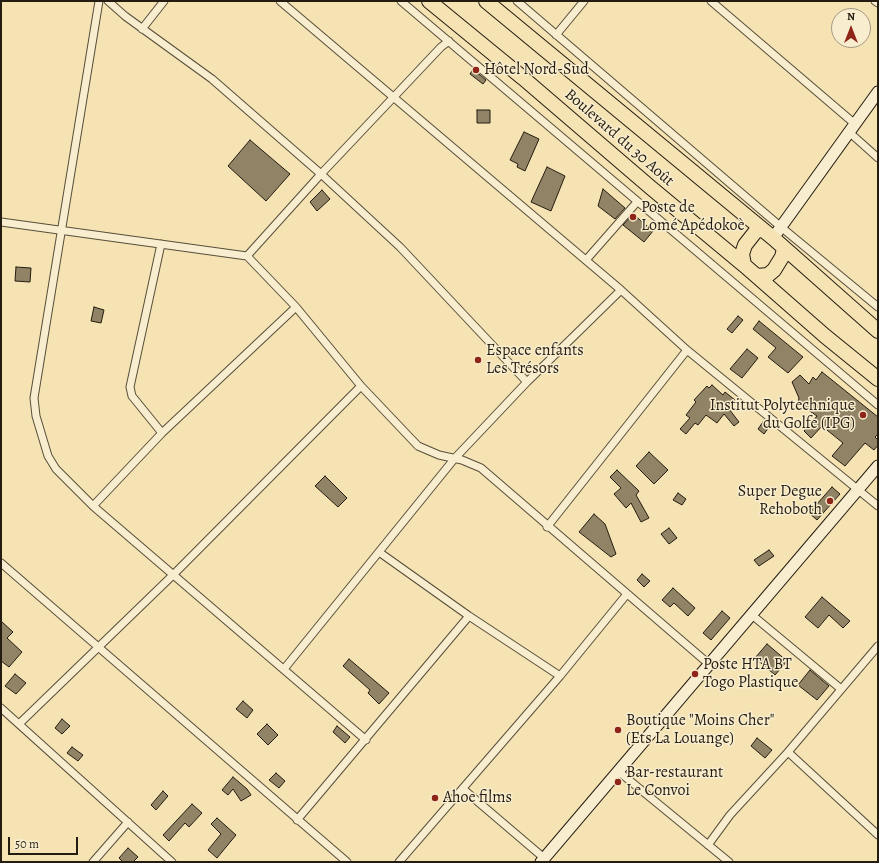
<!DOCTYPE html>
<meta charset="utf-8">
<style>
body{margin:0}
#map{position:relative;width:879px;height:863px;overflow:hidden;background:#f5e3b3;font-family:Alegreya,serif}
canvas{display:block}
.frame{position:absolute;inset:0;border:2px solid #241c11;pointer-events:none}
.north{position:absolute;left:831px;top:8px;width:40px;height:40px;box-sizing:border-box;background:#f8edce;border:1px solid #a39982;border-radius:50%;rotate:0deg;font-size:11px;font-weight:700;line-height:16px;text-align:center;color:#241c11}
.north::after{content:'';display:block;margin:auto;width:14px;height:18px;background:#8f2418;clip-path:polygon(50% 0,100% 100%,50% 72%,0 100%)}
.scale{position:absolute;left:8px;top:837px;width:70px;height:18px;box-sizing:border-box;border:2px solid #241c11;border-top:0;padding-left:5px;font-size:12px;line-height:14px;white-space:nowrap;color:#241c11;-webkit-text-stroke:3px #f8edce;paint-order:stroke}
</style>
<div id="map">
<canvas width="879" height="863"></canvas>
<div class="frame"></div>
<div class="north">N</div>
<div class="scale">50 m</div>
</div>
<script>
const g = document.querySelector('canvas').getContext('2d');
g.lineJoin = 'round';
function paint(path, color) {
  g.fillStyle = color;
  g.fill(path, 'evenodd');
}
function toPath(rows) {
  const path = new Path2D();
  for (const r of rows) {
    path.moveTo(r[0], r[1]);
    for (let i = 2; i < r.length; i += 2) path.lineTo(r[i], r[i + 1]);
  }
  return path;
}
function trace(path, color, width, dash) {
  g.strokeStyle = color;
  g.lineWidth = width;
  g.lineCap = dash ? 'butt' : 'round';
  g.setLineDash(dash || []);
  g.stroke(path);
}
function write(font, color, halo, rows, align = 'center') {
  g.font = font + ' Alegreya,serif';
  g.lineWidth = 3;
  g.setLineDash([]);
  g.textBaseline = 'middle';
  g.strokeStyle = halo;
  g.fillStyle = color;
  for (const [text, x, y, turn = 0] of rows) {
    g.save();
    g.translate(x, y);
    g.rotate((+turn || 0) * Math.PI / 180);
    g.textAlign = isNaN(turn) ? turn : align;
    if (halo) g.strokeText(text, 0, 0);
    g.fillText(text, 0, 0);
    g.restore();
  }
}
const building = toPath([
 [473,69,486,80,483,84,470,74,473,69],
 [477,110,490,110,490,123,477,123,477,110],
 [524,132,539,139,525,171,517,167,518,164,510,160,524,132],
 [250,140,290,174,266,201,228,166,250,140],
 [547,167,565,176,551,211,531,202,547,167],
 [603,189,625,208,615,219,598,206,603,189],
 [322,190,330,199,317,211,310,202,322,190],
 [633,214,653,231,644,242,623,225,633,214],
 [16,267,31,268,30,282,15,281,16,267],
 [94,307,104,310,101,323,91,321,94,307],
 [738,316,743,320,732,333,727,329,738,316],
 [759,321,803,357,788,373,768,357,776,348,753,329,759,321],
 [747,349,758,358,742,378,730,369,747,349],
 [822,372,878,417,878,434,875,437,878,440,878,445,874,450,865,443,845,466,832,456,843,443,822,426,811,438,804,431,817,416,798,403,799,398,792,382,800,375,809,384,813,377,816,380,822,372],
 [712,385,723,395,725,392,735,400,729,409,739,422,734,426,724,414,717,423,706,415,698,425,695,423,686,434,680,429,690,418,686,415,696,402,694,400,707,386,709,388,712,385],
 [763,422,769,427,764,434,758,429,763,422],
 [649,452,668,470,654,484,636,466,649,452],
 [617,470,639,491,636,495,649,518,641,522,631,503,626,508,614,494,621,488,610,477,617,470],
 [325,476,347,498,338,507,315,486,325,476],
 [832,487,840,494,817,520,809,513,832,487],
 [678,493,686,499,682,505,673,500,678,493],
 [594,514,605,524,616,554,611,557,579,532,594,514],
 [669,528,677,538,669,544,661,534,669,528],
 [769,550,774,556,759,566,754,560,769,550],
 [642,574,650,581,644,587,637,580,642,574],
 [673,588,695,608,688,616,674,603,670,607,662,600,673,588],
 [822,597,850,621,843,628,829,615,818,628,805,617,822,597],
 [722,611,730,618,711,640,703,633,722,611],
 [1,621,13,632,7,638,22,652,9,667,1,661,1,621],
 [767,644,787,661,775,675,755,658,767,644],
 [349,659,389,693,379,704,368,693,370,690,343,666,349,659],
 [810,670,829,686,817,700,798,685,810,670],
 [15,674,26,683,16,694,5,686,15,674],
 [243,701,253,710,247,718,236,709,243,701],
 [62,719,70,726,62,734,55,728,62,719],
 [267,724,278,735,268,745,257,734,267,724],
 [337,726,350,737,345,743,333,732,337,726],
 [757,738,772,750,765,758,751,746,757,738],
 [72,747,83,755,78,761,67,753,72,747],
 [276,773,285,781,279,788,269,780,276,773],
 [233,777,247,789,251,795,241,801,233,789,228,795,222,790,233,777],
 [163,791,168,796,156,810,151,805,163,791],
 [192,804,202,813,189,827,185,823,169,841,163,835,192,804],
 [217,818,236,835,217,858,208,850,221,834,211,824,217,818],
 [128,848,138,857,133,862,123,862,119,858,128,848]
]);
paint(building, '#918365');
trace(building, '#241c11', 1);
const street = toPath([
 [99,1,34,398,36,416,48,456,56,469,93,506,366,740],
 [108,1,125,16,212,79,321,174,400,247,527,382],
 [280,1,621,290,687,350,878,506],
 [401,1,878,405],
 [517,1,781,227,878,307],
 [711,1,855,124],
 [875,1,878,3],
 [142,29,164,1],
 [556,35,584,1],
 [849,132,878,158],
 [1,222,247,256,321,174,441,47,449,41],
 [161,244,130,387,132,396,162,433],
 [247,256,296,307,361,386,418,446,439,455,462,460,481,468,710,665],
 [586,260,637,202],
 [93,506,162,433,296,307],
 [547,527,687,350],
 [379,552,469,616,560,676],
 [1,563,347,862],
 [752,615,841,689],
 [284,669,455,458,527,382,621,290],
 [1,708,172,862],
 [19,724,173,575,361,386],
 [788,752,878,835],
 [618,771,729,862],
 [463,789,544,858],
 [297,820,469,616],
 [708,845,730,815,788,752,878,646],
 [93,862,128,822],
 [399,862,560,676,627,594]
]);
const secondary = toPath([
 [773,238,878,92],
 [541,862,878,466]
]);
const highway = toPath([
 [429,1,523,78,650,187,744,265,825,336,878,379],
 [486,1,773,238,878,331],
 [744,265,742,254,745,245,756,231,761,230],
 [757,276,768,275,774,270,782,257,784,249]
]);
trace(street, '#584e3a', 9);
trace(secondary, '#241c11', 13);
trace(highway, '#241c11', 16);
trace(street, '#f8edce', 7);
trace(secondary, '#f8edce', 11);
trace(highway, '#f5e3b3', 14);
for (const [x, y, r, color] of [
 [476,70,4,"#8f2418"],
 [633,217,4,"#8f2418"],
 [478,360,4,"#8f2418"],
 [863,415,4,"#8f2418"],
 [830,501,4,"#8f2418"],
 [695,674,4,"#8f2418"],
 [618,730,4,"#8f2418"],
 [618,782,4,"#8f2418"],
 [435,798,4,"#8f2418"]
]) {
  const dot = new Path2D();
  dot.arc(x, y, r, 0, 2 * Math.PI);
  g.fillStyle = color;
  g.fill(dot);
  trace(dot, '#f8edce', 1.5);
}
write('16px', '#241c11', '#f8edce', [
 ["Hôtel Nord-Sud",484,70],
 ["Poste de",641,208],
 ["Lomé Apédokoè",641,226],
 ["Espace enfants",486,351],
 ["Les Trésors",486,369],
 ["Institut Polytechnique",855,406,"right"],
 ["du Golfe (IPG)",855,424,"right"],
 ["Super Degue",822,492,"right"],
 ["Rehoboth",822,510,"right"],
 ["Poste HTA BT",703,665],
 ["Togo Plastique",703,683],
 ["Boutique \"Moins Cher\"",626,721],
 ["(Ets La Louange)",626,739],
 ["Bar-restaurant",626,773],
 ["Le Convoi",626,791],
 ["Ahoe films",443,798]
], 'left');
write('16px', '#241c11', '#f8edce', [
 ["Boulevard du 30 Août",619,138,41]
]);
</script>
